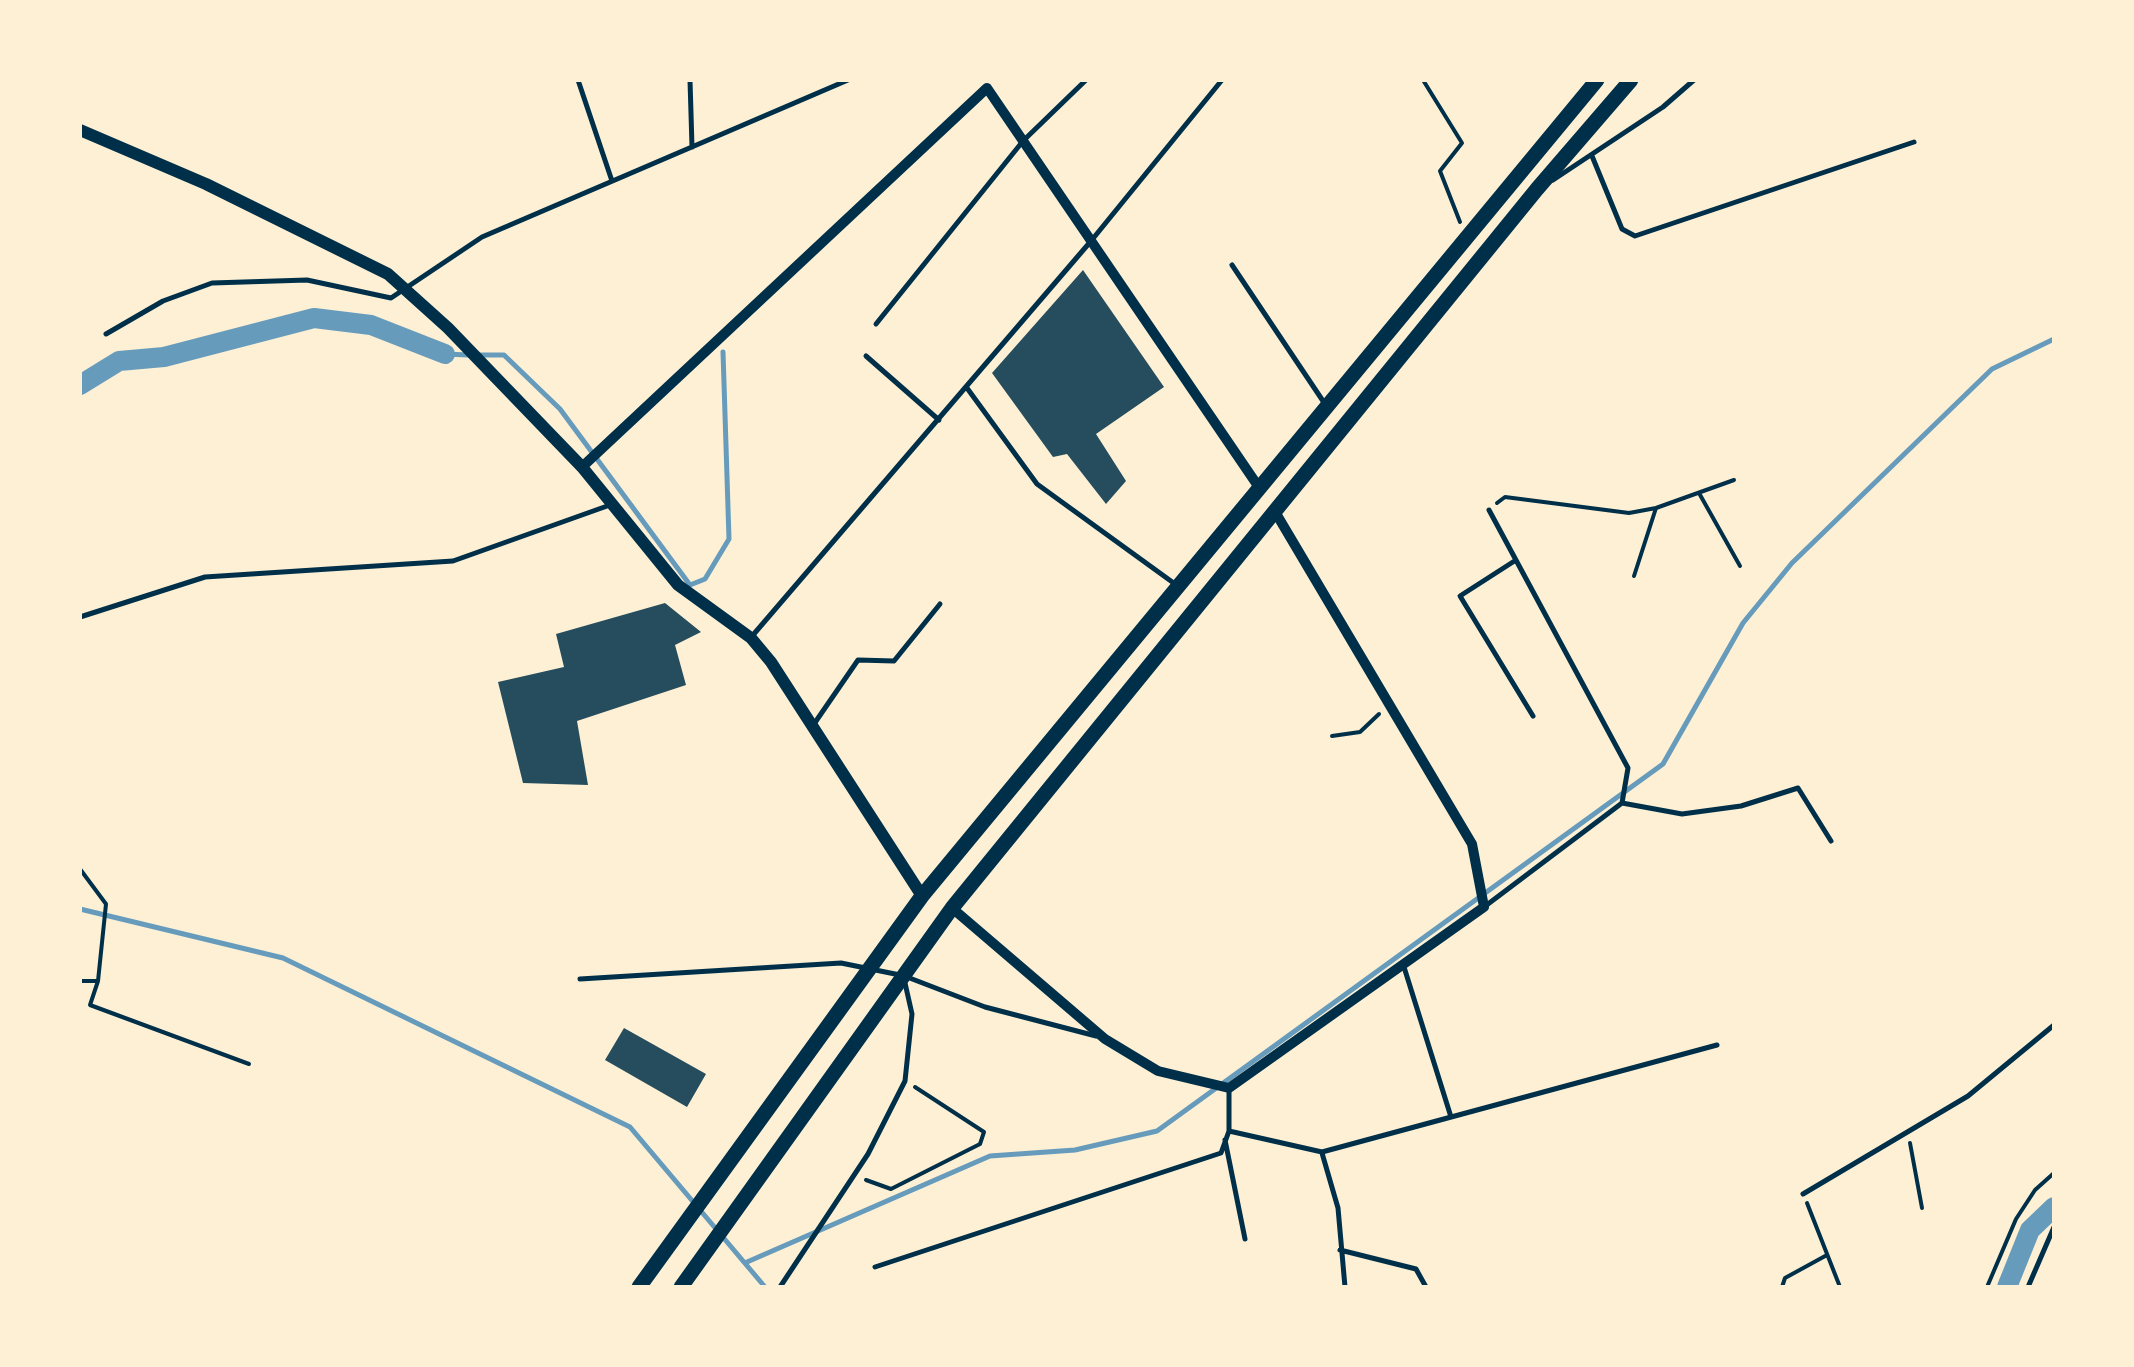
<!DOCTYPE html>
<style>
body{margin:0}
#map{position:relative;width:2134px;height:1367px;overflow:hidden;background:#fdf0d5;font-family:"Archivo Narrow",sans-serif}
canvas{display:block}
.frame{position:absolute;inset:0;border:82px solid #fdf0d5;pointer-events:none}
</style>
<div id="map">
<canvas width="2134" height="1367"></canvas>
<div class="frame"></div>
</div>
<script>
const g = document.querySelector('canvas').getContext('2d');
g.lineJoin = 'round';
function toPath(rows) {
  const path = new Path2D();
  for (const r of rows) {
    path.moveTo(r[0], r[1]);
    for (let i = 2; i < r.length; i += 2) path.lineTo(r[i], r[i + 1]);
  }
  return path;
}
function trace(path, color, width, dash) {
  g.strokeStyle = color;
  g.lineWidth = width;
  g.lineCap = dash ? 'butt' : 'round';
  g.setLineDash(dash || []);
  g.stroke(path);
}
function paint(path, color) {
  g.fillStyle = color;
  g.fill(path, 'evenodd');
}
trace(toPath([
 [445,354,468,355],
 [479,355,504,355,560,409,690,585,705,579,729,539,723,352],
 [80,909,283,958,630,1127,765,1287],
 [747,1262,990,1156,1075,1150,1157,1131,1663,764,1743,623,1792,563,1992,369,2054,339]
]), '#669bbc', 5);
trace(toPath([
 [80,385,119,361,164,357,314,318,371,325,445,354],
 [2007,1287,2030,1230,2054,1207]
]), '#669bbc', 20);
paint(toPath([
 [1083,270,1164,387,1096,434,1126,481,1106,504,1067,454,1053,457,992,373],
 [665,603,701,632,675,645,686,685,577,721,588,785,523,783,498,682,564,667,556,634],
 [624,1028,706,1074,687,1107,605,1060]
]), '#264d5e');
trace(toPath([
 [1423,80,1462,143,1440,171,1460,222],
 [1699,493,1740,566],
 [1497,503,1505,497,1629,513,1656,508,1734,480],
 [1634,576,1656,508],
 [1332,736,1360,732,1379,714],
 [80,869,106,904,98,981,90,1005,249,1064],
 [80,981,98,981],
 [1910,1143,1922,1208],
 [866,1180,891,1189,980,1144,984,1132,915,1087],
 [1807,1203,1840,1287],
 [1782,1287,1785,1278,1827,1255],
 [1987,1287,2016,1219,2035,1190,2054,1173]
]), '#003049', 4);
trace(toPath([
 [578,80,612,181],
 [690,80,692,147],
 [1592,156,1622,229,1635,236,1914,142],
 [1553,180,1663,107,1694,80],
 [1232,265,1325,404],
 [876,324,1023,141,1086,80],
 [106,334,163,301,212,283,307,280,391,298,482,237,848,80],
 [866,356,939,420],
 [967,388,1037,484,1175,584],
 [1516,560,1460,596,1533,716],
 [80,617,205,577,453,561,610,505],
 [753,635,1091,241,1222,80],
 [814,724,858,660,894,661,940,604],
 [1622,803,1682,814,1741,806,1798,788,1831,841],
 [1484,907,1622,803,1628,768,1489,510],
 [1404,967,1451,1117],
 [907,977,985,1007,1096,1036],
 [580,979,841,963,900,975],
 [1229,1088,1229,1131,1322,1152,1717,1045],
 [1225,1140,1245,1239],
 [1322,1153,1338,1208,1345,1287],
 [1803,1194,1968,1096,2054,1025],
 [1340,1250,1416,1269,1426,1287],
 [875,1267,1221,1153,1229,1131],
 [780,1287,868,1154,905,1081,912,1014,905,983],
 [2028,1287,2054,1227]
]), '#003049', 5);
trace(toPath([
 [582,467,987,88,1258,486],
 [952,908,1105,1039,1158,1071,1229,1088,1484,907,1472,844,1274,510]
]), '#003049', 10);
trace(toPath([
 [80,130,206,184,388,274,448,328,582,467,678,585,751,638,771,662,922,896]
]), '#003049', 12);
trace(toPath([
 [639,1287,922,896,1597,80],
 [681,1287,952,908,1537,189,1631,80]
]), '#003049', 15);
</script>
